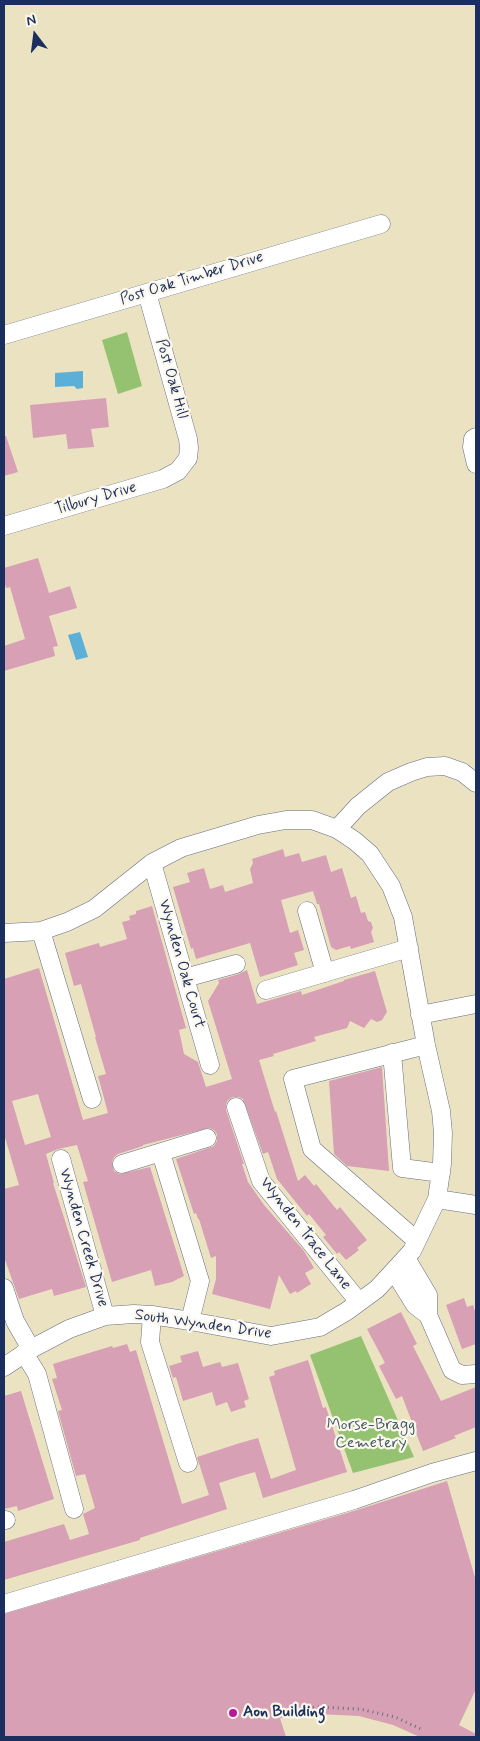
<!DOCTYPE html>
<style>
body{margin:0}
#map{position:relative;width:480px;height:1741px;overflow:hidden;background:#ebe2c2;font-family:Mynerve,sans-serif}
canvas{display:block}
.frame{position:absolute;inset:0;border:5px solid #1b2f5e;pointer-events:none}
.north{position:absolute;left:10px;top:10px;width:50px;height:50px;-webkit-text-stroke:4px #fbf7ec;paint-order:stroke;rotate:345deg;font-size:14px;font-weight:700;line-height:20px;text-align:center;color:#1b2f5e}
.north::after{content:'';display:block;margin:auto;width:18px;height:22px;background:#1b2f5e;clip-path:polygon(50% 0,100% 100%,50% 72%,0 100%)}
</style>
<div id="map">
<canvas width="480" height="1741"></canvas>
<div class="frame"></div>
<div class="north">N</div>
</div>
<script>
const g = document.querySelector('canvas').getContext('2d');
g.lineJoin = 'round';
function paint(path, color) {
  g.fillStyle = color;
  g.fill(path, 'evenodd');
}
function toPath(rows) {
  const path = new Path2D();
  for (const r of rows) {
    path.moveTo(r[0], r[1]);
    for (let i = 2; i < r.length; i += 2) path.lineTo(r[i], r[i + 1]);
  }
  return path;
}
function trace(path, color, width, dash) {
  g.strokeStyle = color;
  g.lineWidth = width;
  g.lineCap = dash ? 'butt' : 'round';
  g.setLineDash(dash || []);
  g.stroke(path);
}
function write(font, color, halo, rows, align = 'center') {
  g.font = font + ' Mynerve,sans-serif';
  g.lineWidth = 4.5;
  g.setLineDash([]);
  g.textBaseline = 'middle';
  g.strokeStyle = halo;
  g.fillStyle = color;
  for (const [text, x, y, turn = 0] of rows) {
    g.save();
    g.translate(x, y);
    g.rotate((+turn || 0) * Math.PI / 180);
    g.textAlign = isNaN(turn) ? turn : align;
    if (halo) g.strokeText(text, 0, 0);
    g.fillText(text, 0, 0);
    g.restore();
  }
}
paint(toPath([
 [127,332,142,386,118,394,102,340],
 [361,1336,414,1457,353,1473,310,1355]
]), '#95c271');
paint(toPath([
 [83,371,83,388,77,389,74,386,55,387,55,373],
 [80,632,88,657,76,660,68,635]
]), '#5cb0d8');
paint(toPath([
 [106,398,109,427,91,429,94,447,68,449,66,434,33,438,30,405],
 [4,436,6,436,18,472,4,476],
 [38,558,49,593,70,586,77,608,49,616,58,646,53,647,55,656,4,671,4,646,25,639,10,587,6,588,4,580,4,568],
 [283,849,285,857,299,853,302,862,326,855,331,872,342,868,351,898,356,896,361,913,365,912,368,921,371,922,373,928,371,932,374,942,351,949,350,946,336,950,331,947,319,904,317,904,313,891,281,900,290,933,298,930,304,950,294,953,298,965,260,977,250,943,196,959,193,948,191,949,173,887,190,882,187,873,204,868,210,889,223,885,225,892,253,883,250,869,253,863,252,859],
 [152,906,186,1028,179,1030,184,1054,198,1062,206,1087,232,1079,208,1001,219,983,218,980,239,974,247,970,257,1004,301,991,302,995,344,981,344,980,375,971,387,1012,382,1020,377,1022,371,1019,364,1028,350,1021,347,1028,314,1037,316,1041,273,1054,274,1056,259,1060,275,1112,276,1111,298,1181,305,1175,314,1186,316,1184,337,1210,340,1207,367,1240,357,1248,359,1250,346,1260,339,1252,337,1254,323,1237,326,1235,309,1214,307,1216,277,1179,268,1152,263,1154,243,1099,239,1097,233,1097,228,1100,226,1104,226,1110,244,1164,242,1164,248,1182,264,1205,304,1251,314,1268,305,1273,311,1284,297,1293,296,1291,290,1294,279,1275,270,1309,212,1294,216,1279,216,1256,211,1258,199,1219,198,1219,196,1213,194,1214,176,1159,214,1146,217,1141,217,1134,214,1130,209,1128,143,1145,143,1146,118,1154,114,1157,112,1162,114,1171,120,1174,150,1167,184,1276,172,1282,155,1286,151,1270,112,1282,83,1182,88,1181,77,1145,58,1149,46,1154,54,1183,53,1183,86,1287,54,1296,52,1289,19,1299,4,1257,4,1189,19,1185,4,1134,4,979,39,968,83,1120,108,1113,98,1076,106,1074,95,1037,96,1037,81,984,74,986,65,953,99,943,100,947,127,939,122,922,130,920,129,916,136,914,136,911],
 [38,1094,51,1137,25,1145,12,1101],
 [382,1067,389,1171,347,1166,334,1154,329,1081],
 [464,1298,467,1307,473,1305,476,1314,476,1344,462,1349,446,1305],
 [401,1312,417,1344,413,1346,441,1401,476,1387,476,1427,454,1436,456,1438,423,1451,402,1396,396,1399,379,1366,385,1363,367,1329],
 [127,1344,130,1352,136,1350,182,1504,209,1495,197,1457,240,1443,258,1438,271,1479,296,1470,269,1377,275,1375,274,1371,308,1360,323,1408,326,1407,347,1472,263,1498,255,1472,241,1476,219,1483,227,1509,140,1538,140,1540,4,1580,4,1542,64,1524,70,1540,89,1534,83,1514,95,1508,85,1474,76,1476,58,1411,62,1410,52,1379,57,1378,53,1364,112,1346,113,1348],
 [198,1351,203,1367,220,1362,222,1367,238,1363,249,1399,244,1401,246,1407,231,1412,227,1402,216,1406,212,1392,183,1401,176,1377,173,1378,169,1366,182,1362,180,1356],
 [21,1391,54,1499,18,1511,17,1506,4,1509,4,1396],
 [447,1481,476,1581,476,1689,459,1725,476,1734,476,1737,420,1737,393,1725,359,1716,317,1714,280,1718,286,1737,4,1737,4,1614,357,1510]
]), '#d7a0b5');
const minor = toPath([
 [4,335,381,224],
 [476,437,473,439,472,447,476,464],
 [4,526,163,479,178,471,188,458,189,448,188,439,147,293],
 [337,829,358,806,388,782,411,772,427,767,445,766,462,772,476,783],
 [152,863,210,1065],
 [307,911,325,973],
 [41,931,92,1099],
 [4,933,41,931,67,922,94,909,152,863,181,848,258,825,286,820,312,820,337,829,355,841,370,854,391,886,403,917,426,1045,441,1111,443,1133,442,1164,437,1199,412,1251,377,1289,347,1311,320,1327,271,1336,190,1321,152,1315,134,1314,105,1316,69,1329,31,1349,4,1367],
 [185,978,236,964],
 [266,990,409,948],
 [420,1015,476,1004],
 [392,1053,402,1168,441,1173],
 [236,1107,261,1181,359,1302],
 [161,1153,200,1281,190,1321],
 [61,1159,105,1316],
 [122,1164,207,1138],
 [437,1199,476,1205],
 [417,1241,312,1149,293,1079,426,1045],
 [406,1258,428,1295,428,1315,452,1370,462,1375,476,1374],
 [394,1271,415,1305,428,1315],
 [4,1288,15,1321,31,1349],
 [152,1315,150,1342,188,1463],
 [24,1353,37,1374,74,1509],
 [4,1520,6,1520],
 [4,1604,354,1500,432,1473,476,1461]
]);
trace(minor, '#646e81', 19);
trace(toPath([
 [278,1711,317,1707,360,1709,395,1717,423,1730]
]), '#646e81', 3, [1, 4]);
trace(minor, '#fff', 18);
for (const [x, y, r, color] of [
 [233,1713,5,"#b5179e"]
]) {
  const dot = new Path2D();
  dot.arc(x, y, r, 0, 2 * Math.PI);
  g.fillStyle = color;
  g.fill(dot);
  trace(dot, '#fbf7ec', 2);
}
write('16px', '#1b2f5e', '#fbf7ec', [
 ["Post Oak Timber Drive",192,279,-17],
 ["Post Oak Hill",171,379,74],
 ["Tilbury Drive",96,499,-16],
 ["Wynden Oak Court",181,964,74],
 ["Wynden Trace Lane",305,1234,52],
 ["Wynden Creek Drive",83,1238,74],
 ["South Wynden Drive",203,1325,8]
]);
write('16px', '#405b64', '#fbf7ec', [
 ["Morse-Bragg",371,1426],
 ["Cemetery",371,1444]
]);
write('bold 16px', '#1b2f5e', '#fbf7ec', [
 ["Aon Building",243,1713]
], 'left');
</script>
